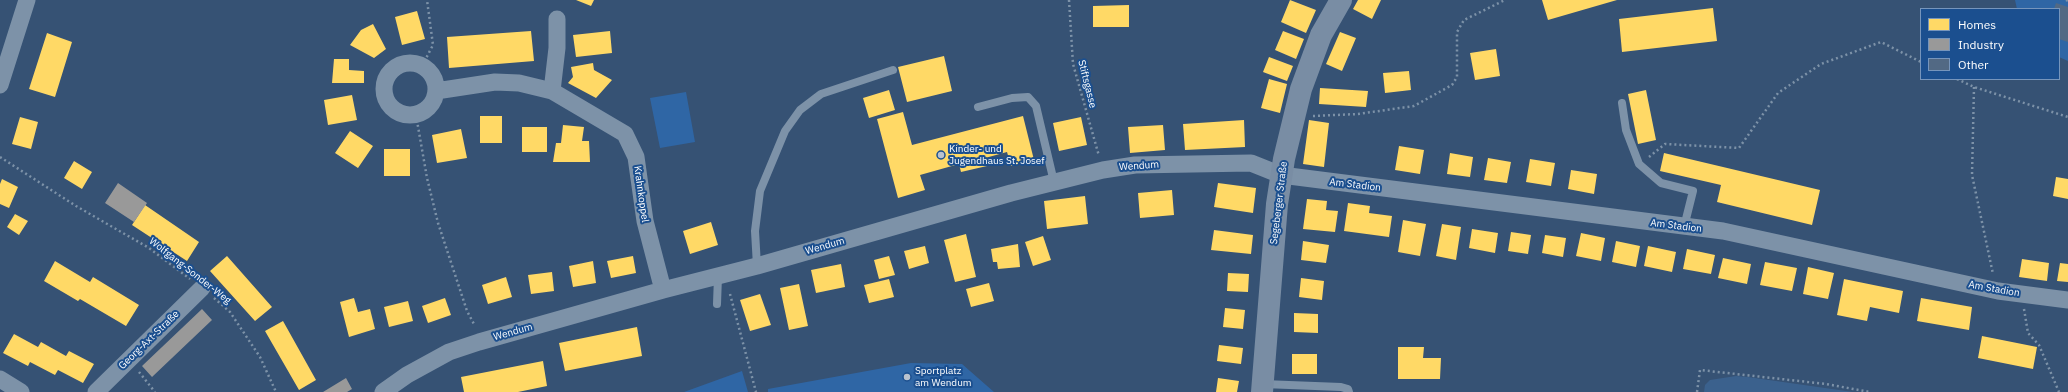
<!DOCTYPE html>
<meta charset="utf-8">
<style>
body{margin:0}
#map{position:relative;width:2068px;height:392px;overflow:hidden;background:#365274;font-family:"IBM Plex Sans",sans-serif}
canvas{display:block}
.legend{position:absolute;left:1920px;top:8px;width:140px;height:72px;box-sizing:border-box;background:#1b4f8f;border:1px solid #7695bc;margin:0;padding:5px 7px;list-style:none;font-size:12px;color:#fff}
.legend li{display:flex;align-items:center;gap:8px;height:20px}
.legend b{width:20px;border:1px solid #7695bc}
</style>
<div id="map">
<canvas width="2068" height="392"></canvas>
<ul class="legend">
<li><b style="height:11px;background:#ffd966"></b>Homes</li>
<li><b style="height:11px;background:#999"></b>Industry</li>
<li><b style="height:11px;background:#526984"></b>Other</li>
</ul>
</div>
<script>
const g = document.querySelector('canvas').getContext('2d');
g.lineJoin = 'round';
function paint(path, color) {
  g.fillStyle = color;
  g.fill(path, 'evenodd');
}
function toPath(rows) {
  const path = new Path2D();
  for (const r of rows) {
    if (r.length === 3) {
      path.moveTo(r[0] + r[2], r[1]);
      path.arc(r[0], r[1], r[2], 0, 2 * Math.PI);
      continue;
    }
    path.moveTo(r[0], r[1]);
    for (let i = 2; i < r.length; i += 2) path.lineTo(r[i], r[i + 1]);
  }
  return path;
}
function trace(path, color, width, dash) {
  g.strokeStyle = color;
  g.lineWidth = width;
  g.lineCap = dash ? 'butt' : 'round';
  g.setLineDash(dash || []);
  g.stroke(path);
}
function write(font, color, halo, rows, align = 'center') {
  g.font = font + ' "IBM Plex Sans",sans-serif';
  g.lineWidth = 4;
  g.setLineDash([]);
  g.textBaseline = 'middle';
  g.strokeStyle = halo;
  g.fillStyle = color;
  for (const [text, x, y, turn = 0] of rows) {
    g.save();
    g.translate(x, y);
    g.rotate((+turn || 0) * Math.PI / 180);
    g.textAlign = isNaN(turn) ? turn : align;
    if (halo) g.strokeText(text, 0, 0);
    g.fillText(text, 0, 0);
    g.restore();
  }
}
paint(toPath([
 [2015,0,2068,0,2068,61,2059,57,2059,9,2017,9],
 [686,92,695,142,660,148,650,98],
 [911,363,962,364,994,392,768,392,768,389],
 [742,371,748,392,684,392]
]), '#2f66a5');
paint(toPath([
 [1736,376,1748,377,1853,392,1704,392,1705,385,1710,380]
]), '#3b618d');
paint(toPath([
 [576,0,594,0,591,6],
 [1290,0,1316,10,1306,33,1281,22],
 [1358,0,1381,0,1372,19,1353,9],
 [1542,0,1617,0,1548,20],
 [1129,5,1129,27,1093,27,1093,6],
 [1713,8,1717,41,1622,52,1619,19],
 [417,11,425,39,402,45,395,17],
 [373,24,386,49,374,58,350,45,361,30],
 [531,31,534,61,449,68,447,37],
 [610,31,612,53,576,57,573,35],
 [1283,31,1304,39,1296,59,1275,50],
 [1340,32,1356,38,1342,71,1326,64],
 [47,33,72,42,55,97,29,89],
 [1496,49,1500,76,1475,80,1470,53],
 [944,56,952,91,907,102,898,67],
 [1269,57,1293,66,1287,81,1263,72],
 [334,59,349,59,349,70,364,71,364,83,332,83],
 [593,63,594,70,612,80,596,98,568,83,573,77,571,67],
 [1409,71,1411,90,1385,93,1383,73],
 [1269,79,1287,84,1280,113,1261,108],
 [1320,88,1368,91,1366,107,1319,104],
 [889,90,895,110,869,118,863,98],
 [1646,90,1656,140,1638,144,1628,94],
 [352,95,357,120,328,125,324,100],
 [903,112,912,145,1023,116,1034,160,1011,166,1007,152,985,158,987,166,961,172,959,164,920,175,925,190,898,198,877,119],
 [480,116,502,116,502,143,480,143],
 [20,117,38,122,31,149,12,144],
 [1081,117,1087,145,1059,151,1053,123],
 [1244,120,1245,147,1185,150,1183,124],
 [1309,120,1329,123,1324,167,1303,164],
 [563,125,584,127,582,141,589,141,590,162,553,162,556,143,561,143],
 [1163,125,1165,150,1130,153,1128,127],
 [522,127,547,127,547,152,522,152],
 [461,129,467,158,437,163,432,135],
 [350,131,373,146,358,168,335,153],
 [1399,146,1424,150,1420,174,1395,170],
 [384,149,410,149,410,176,384,176],
 [1450,153,1473,157,1470,177,1447,174],
 [1664,153,1820,190,1812,225,1717,202,1721,185,1660,171],
 [1488,158,1511,162,1507,183,1484,180],
 [1530,159,1555,163,1551,186,1526,182],
 [74,161,92,172,82,189,64,178],
 [1571,170,1597,174,1594,194,1568,189],
 [2056,177,2068,179,2068,199,2053,196],
 [2,179,18,187,9,208,0,204,0,184],
 [1218,183,1256,188,1253,213,1214,207],
 [1172,190,1174,215,1140,218,1138,193],
 [1085,196,1088,224,1047,229,1044,201],
 [1307,199,1327,201,1326,210,1338,211,1335,232,1303,229],
 [1348,203,1370,206,1369,213,1392,216,1389,237,1344,231],
 [145,205,199,242,187,261,132,225],
 [15,214,28,221,19,235,7,227],
 [1403,220,1426,224,1420,256,1398,252],
 [711,222,718,245,690,254,683,231],
 [1442,224,1461,227,1456,260,1436,256],
 [1472,229,1498,233,1495,253,1469,248],
 [1214,230,1253,235,1251,254,1211,250],
 [1511,232,1531,235,1528,254,1508,251],
 [1581,233,1605,238,1601,261,1576,256],
 [966,234,976,277,955,282,944,240],
 [1545,235,1566,238,1563,257,1542,253],
 [1043,236,1051,260,1033,266,1025,242],
 [1303,241,1329,245,1326,263,1301,260],
 [1616,241,1640,246,1636,267,1612,262],
 [1018,244,1020,267,998,269,997,262,993,262,991,249],
 [925,246,929,263,909,269,904,251],
 [1648,246,1676,252,1672,272,1644,266],
 [1687,249,1715,255,1711,274,1683,269],
 [227,256,272,307,255,321,210,271],
 [633,256,636,273,611,278,607,261],
 [889,256,895,275,879,279,874,260],
 [1723,258,1751,264,1747,284,1718,278],
 [2022,259,2049,263,2047,281,2019,277],
 [55,261,90,282,93,277,139,305,126,326,80,299,78,301,44,281],
 [593,261,596,283,573,287,569,266],
 [1765,262,1797,268,1792,291,1760,285],
 [2060,263,2068,264,2068,282,2057,281],
 [841,264,845,287,816,293,811,270],
 [1808,267,1834,273,1828,299,1803,294],
 [552,272,554,291,531,294,528,275],
 [1228,273,1249,274,1248,292,1227,291],
 [506,277,512,297,488,304,482,285],
 [1301,278,1324,281,1322,300,1299,297],
 [889,279,894,297,869,303,864,285],
 [1844,279,1903,291,1899,313,1870,307,1867,321,1837,315],
 [989,283,994,301,971,307,966,289],
 [799,284,808,326,789,330,780,288],
 [760,294,771,325,750,331,740,300],
 [354,298,358,312,370,309,375,329,349,337,340,302],
 [445,298,451,315,428,323,422,306],
 [1921,298,1972,307,1969,330,1917,321],
 [408,301,413,321,389,327,384,307],
 [1225,308,1245,310,1243,329,1223,327],
 [1294,313,1318,314,1318,333,1294,332],
 [283,321,316,380,299,390,265,331],
 [637,327,642,356,565,371,559,343],
 [14,334,38,347,41,342,66,356,69,351,94,364,83,383,58,370,55,375,30,362,28,366,3,353],
 [1982,336,2037,347,2033,369,1978,358],
 [1219,345,1243,348,1241,364,1217,361],
 [1398,347,1424,347,1423,358,1441,358,1440,379,1398,379],
 [1292,354,1317,354,1317,374,1292,374],
 [543,361,547,386,518,392,464,392,461,377],
 [1218,378,1239,381,1237,392,1216,392]
]), '#ffd966');
paint(toPath([
 [118,183,147,203,134,222,105,203],
 [202,309,212,320,152,377,142,366],
 [346,378,352,389,347,392,323,392]
]), '#999');
paint(toPath([
 [2056,3,2068,7,2068,42,2059,39,2059,9,2054,9]
]), '#526984');
trace(toPath([
 [1069,0,1073,64,1099,156],
 [2066,0,2068,1],
 [422,66,433,45,427,0],
 [1957,79,1974,87,2068,117],
 [1974,87,1972,175,1993,274],
 [416,115,427,178,438,223,467,311,475,326],
 [1313,116,1358,114,1414,106,1452,85,1457,77,1457,32,1464,20,1505,0],
 [0,157,76,206,149,248,190,279],
 [1649,157,1665,144,1739,148,1778,93,1821,64,1881,42,1921,62],
 [730,294,756,392],
 [214,298,230,312,260,357,276,392],
 [2024,309,2028,333,2039,345,2059,392],
 [139,372,155,392],
 [1697,392,1700,370,1826,384,1870,392]
]), '#7d92a8', 2.5, [2, 3]);
trace(toPath([
 [1622,103,1626,130,1639,164,1661,183,1693,191,1684,227],
 [978,107,1012,98,1028,97,1036,106,1054,182],
 [757,266,755,231,760,191,785,131,800,110,821,94,893,70],
 [717,304,718,276],
 [1263,384,1341,387,1348,389,1349,392]
]), '#7d92a8', 8);
trace(toPath([
 [410,89,26],
 [0,85,27,0],
 [436,91,495,82,519,83,552,91,625,134,636,157,645,221,663,290],
 [552,91,557,48,557,19],
 [0,379,21,392],
 [96,392,202,288],
 [383,392,407,375,449,352,479,342,663,290,757,266,1011,193,1103,170,1135,165,1251,163,1281,175,1723,231,1998,291,2068,300]
]), '#7d92a8', 17);
trace(toPath([
 [1262,392,1277,204,1284,159,1301,89,1321,35,1341,0]
]), '#798da4', 22);
for (const [x, y, r, color] of [
 [941,155,4,"#b9c2ce"],
 [907,377,4,"#b9c2ce"]
]) {
  const dot = new Path2D();
  dot.arc(x, y, r, 0, 2 * Math.PI);
  g.fillStyle = color;
  g.fill(dot);
  trace(dot, '#1b4f8f', 1.5);
}
write('10px', '#fff', '#1b4f8f', [
 ["Stiftsgasse",1087,84,76],
 ["Wendum",1139,166,-4],
 ["Am Stadion",1355,185,7],
 ["Krahnkoppel",641,194,82],
 ["Segeberger Straße",1279,203,-83],
 ["Am Stadion",1676,226,7],
 ["Wendum",825,246,-16],
 ["Wolfgang-Sonder-Weg",190,271,38],
 ["Am Stadion",1994,289,10],
 ["Wendum",513,332,-16],
 ["Georg-Axt-Straße",149,340,-44]
]);
write('10px', '#fff', '#1b4f8f', [
 ["Kinder- und",949,149],
 ["Jugendhaus St. Josef",949,161],
 ["Sportplatz",915,371],
 ["am Wendum",915,383]
], 'left');
</script>
